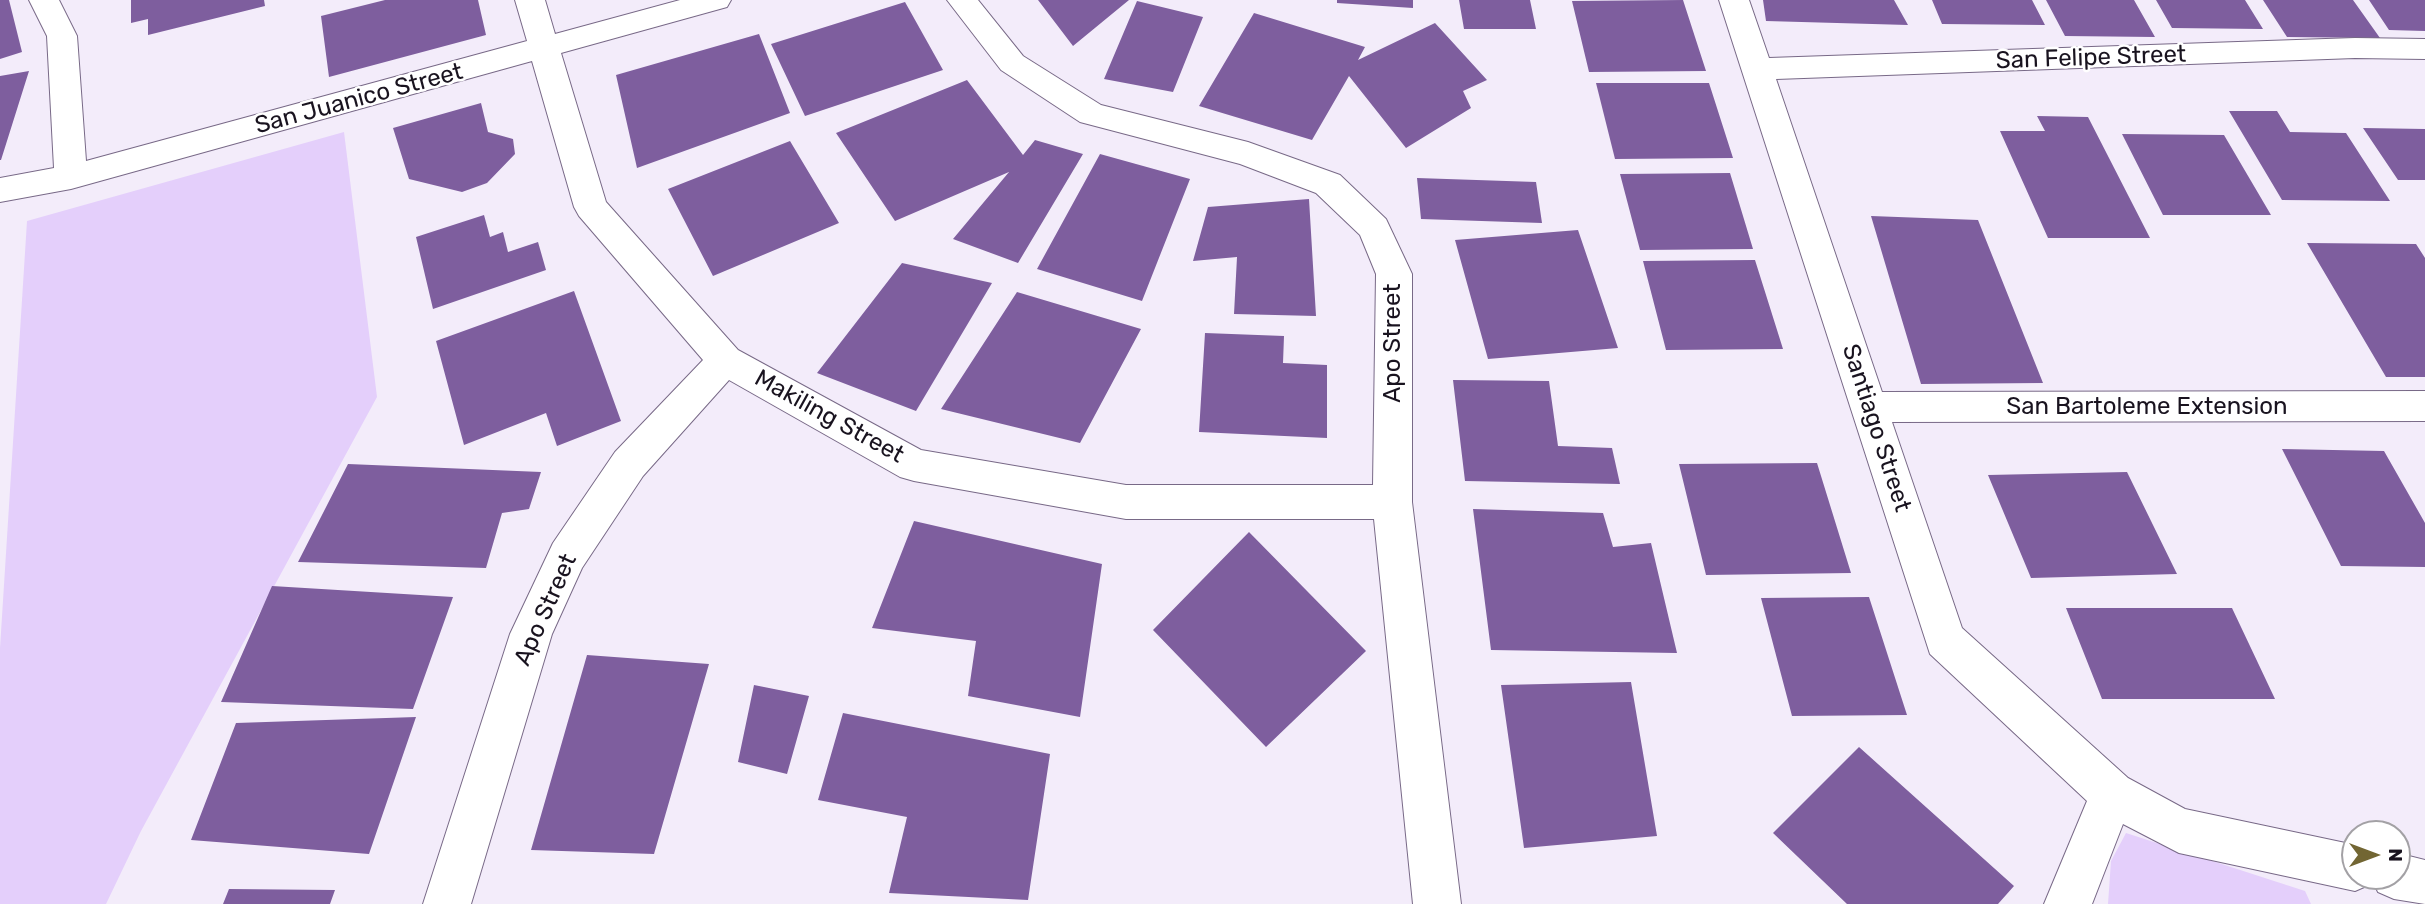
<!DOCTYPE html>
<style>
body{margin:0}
#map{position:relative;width:2425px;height:904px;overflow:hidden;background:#f3ecfa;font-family:Rubik,sans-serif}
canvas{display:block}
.north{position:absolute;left:2341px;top:820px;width:70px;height:70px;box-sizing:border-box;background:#fff;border:2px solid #a3a1a5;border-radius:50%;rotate:90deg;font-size:19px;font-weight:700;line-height:28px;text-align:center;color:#19131f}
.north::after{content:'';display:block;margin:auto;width:24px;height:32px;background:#726633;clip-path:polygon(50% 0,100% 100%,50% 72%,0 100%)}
</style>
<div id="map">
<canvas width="2425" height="904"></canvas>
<div class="north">N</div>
</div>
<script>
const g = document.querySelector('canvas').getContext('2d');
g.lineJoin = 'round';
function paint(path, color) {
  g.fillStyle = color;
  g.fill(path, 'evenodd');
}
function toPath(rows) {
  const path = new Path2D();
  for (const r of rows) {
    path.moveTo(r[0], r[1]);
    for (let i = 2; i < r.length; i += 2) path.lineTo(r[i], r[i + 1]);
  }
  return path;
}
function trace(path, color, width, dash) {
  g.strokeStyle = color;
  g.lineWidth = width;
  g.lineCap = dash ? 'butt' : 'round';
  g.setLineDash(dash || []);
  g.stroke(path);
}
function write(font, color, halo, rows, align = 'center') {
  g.font = font + ' Rubik,sans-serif';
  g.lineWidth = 5;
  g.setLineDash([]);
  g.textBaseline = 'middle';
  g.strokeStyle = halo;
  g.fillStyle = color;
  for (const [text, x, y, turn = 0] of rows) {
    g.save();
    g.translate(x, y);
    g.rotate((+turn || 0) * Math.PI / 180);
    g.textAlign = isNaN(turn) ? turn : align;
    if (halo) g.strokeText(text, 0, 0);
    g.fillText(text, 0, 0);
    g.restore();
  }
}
paint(toPath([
 [344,132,377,397,141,831,106,904,0,904,0,648,27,221],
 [2126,833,2305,891,2311,904,2108,904,2111,861]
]), '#e4cffb');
paint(toPath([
 [0,0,9,0,22,52,0,59],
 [131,0,264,0,265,6,148,35,148,19,131,23],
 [385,0,478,0,486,35,329,77,321,16],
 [1038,0,1129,0,1073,46],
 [1337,0,1413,0,1413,8,1337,3],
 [1459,0,1530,0,1536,29,1464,29],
 [1683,0,1706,71,1589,72,1572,1],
 [1763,0,1894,0,1908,25,1766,21],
 [1932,0,2032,0,2045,25,1942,24],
 [2046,0,2134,0,2155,37,2065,36],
 [2156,0,2245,0,2263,29,2172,28],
 [2263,0,2353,0,2380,38,2287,37],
 [2369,0,2425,0,2425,31,2389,30],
 [1137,1,1203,17,1173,92,1104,79],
 [905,2,943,70,805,116,771,44],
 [1254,13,1365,47,1358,60,1435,23,1487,80,1463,91,1471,108,1406,148,1349,76,1312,140,1199,106],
 [759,34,790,113,637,168,616,75],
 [29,71,1,160,0,160,0,76],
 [967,80,1023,155,1035,140,1083,154,1018,263,953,239,1009,172,895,221,836,133],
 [1596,83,1709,83,1733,158,1615,159],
 [481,103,488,132,513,139,515,154,487,183,462,192,409,179,393,128],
 [2229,111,2277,111,2290,132,2346,133,2390,201,2282,200],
 [2037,116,2088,117,2150,238,2048,238,2000,131,2045,131],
 [2363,128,2425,129,2425,180,2398,180],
 [2122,134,2224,135,2271,215,2163,215],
 [790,141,839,223,713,276,668,189],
 [1100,154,1190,179,1142,301,1037,269],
 [1730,173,1753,249,1640,250,1620,174],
 [1417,178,1536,182,1542,223,1421,219],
 [1309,199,1316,316,1234,314,1237,257,1193,261,1208,207],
 [484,215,490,237,503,232,508,252,538,242,546,270,433,309,416,237],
 [1871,216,1978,220,2043,383,1921,384],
 [1578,230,1618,348,1488,359,1455,240],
 [2307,243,2416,244,2425,258,2425,377,2386,377],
 [1755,260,1783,349,1666,350,1643,261],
 [902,263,992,283,916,411,817,373],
 [574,291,621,421,557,446,546,413,464,445,436,341],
 [1017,292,1141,329,1080,443,941,409],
 [1205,333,1284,336,1283,363,1327,365,1327,438,1199,432],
 [1453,380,1549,381,1558,446,1612,448,1620,484,1465,481],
 [2282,449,2384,451,2425,523,2425,567,2341,566],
 [1817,463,1851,573,1706,575,1679,464],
 [348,464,541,472,529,509,502,513,486,568,298,562],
 [2127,472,2177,574,2031,578,1988,475],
 [1473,509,1603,513,1613,547,1651,543,1677,653,1491,650],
 [914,521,1102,564,1080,717,968,696,976,641,872,628],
 [1249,532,1366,651,1266,747,1153,630],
 [272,586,453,597,413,709,221,702],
 [1869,597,1907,715,1792,716,1761,598],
 [2066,608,2232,608,2275,699,2102,699],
 [587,655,709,664,654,854,531,850],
 [1631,682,1657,836,1524,848,1501,685],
 [754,685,809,696,787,774,738,762],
 [843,713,1050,754,1028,900,889,893,907,817,818,800],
 [416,717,369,854,191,840,236,723],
 [1859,747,2014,886,1998,904,1847,904,1773,833],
 [229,889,335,890,330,904,223,904]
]), '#7e5e9e');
const street = toPath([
 [29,0,59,0,77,36,86,161,527,41,515,0,545,0,555,34,680,0,731,0,727,7,561,53,606,202,738,350,921,450,1126,485,1373,485,1376,274,1360,235,1316,193,1240,164,1080,122,1001,70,947,0,978,0,1023,56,1101,105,1248,142,1340,175,1386,219,1412,274,1412,502,1461,904,1413,904,1374,519,1126,519,914,481,900,477,729,380,643,476,582,568,552,634,471,904,423,904,510,634,553,543,615,452,703,360,579,216,574,207,532,61,71,189,0,202,0,178,54,168,47,36,29,0],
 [1719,0,1749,0,1769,58,2355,38,2425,39,2425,59,2355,58,1776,79,1882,392,2425,391,2425,421,1892,422,1962,628,2128,778,2185,809,2355,845,2355,876,2397,876,2397,853,2425,860,2425,904,2394,899,2378,892,2373,881,2371,884,2355,891,2179,853,2123,824,2092,904,2044,904,2087,801,1930,654,1719,0]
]);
trace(street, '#786987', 2);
paint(street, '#fff');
write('24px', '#19131f', '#fff', [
 ["San Felipe Street",2091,58,-2],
 ["San Juanico Street",359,99,-15],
 ["Apo Street",1393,343,-90],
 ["San Bartoleme Extension",2147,407],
 ["Makiling Street",829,417,29],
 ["Santiago Street",1876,428,72],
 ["Apo Street",546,610,-66]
]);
</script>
